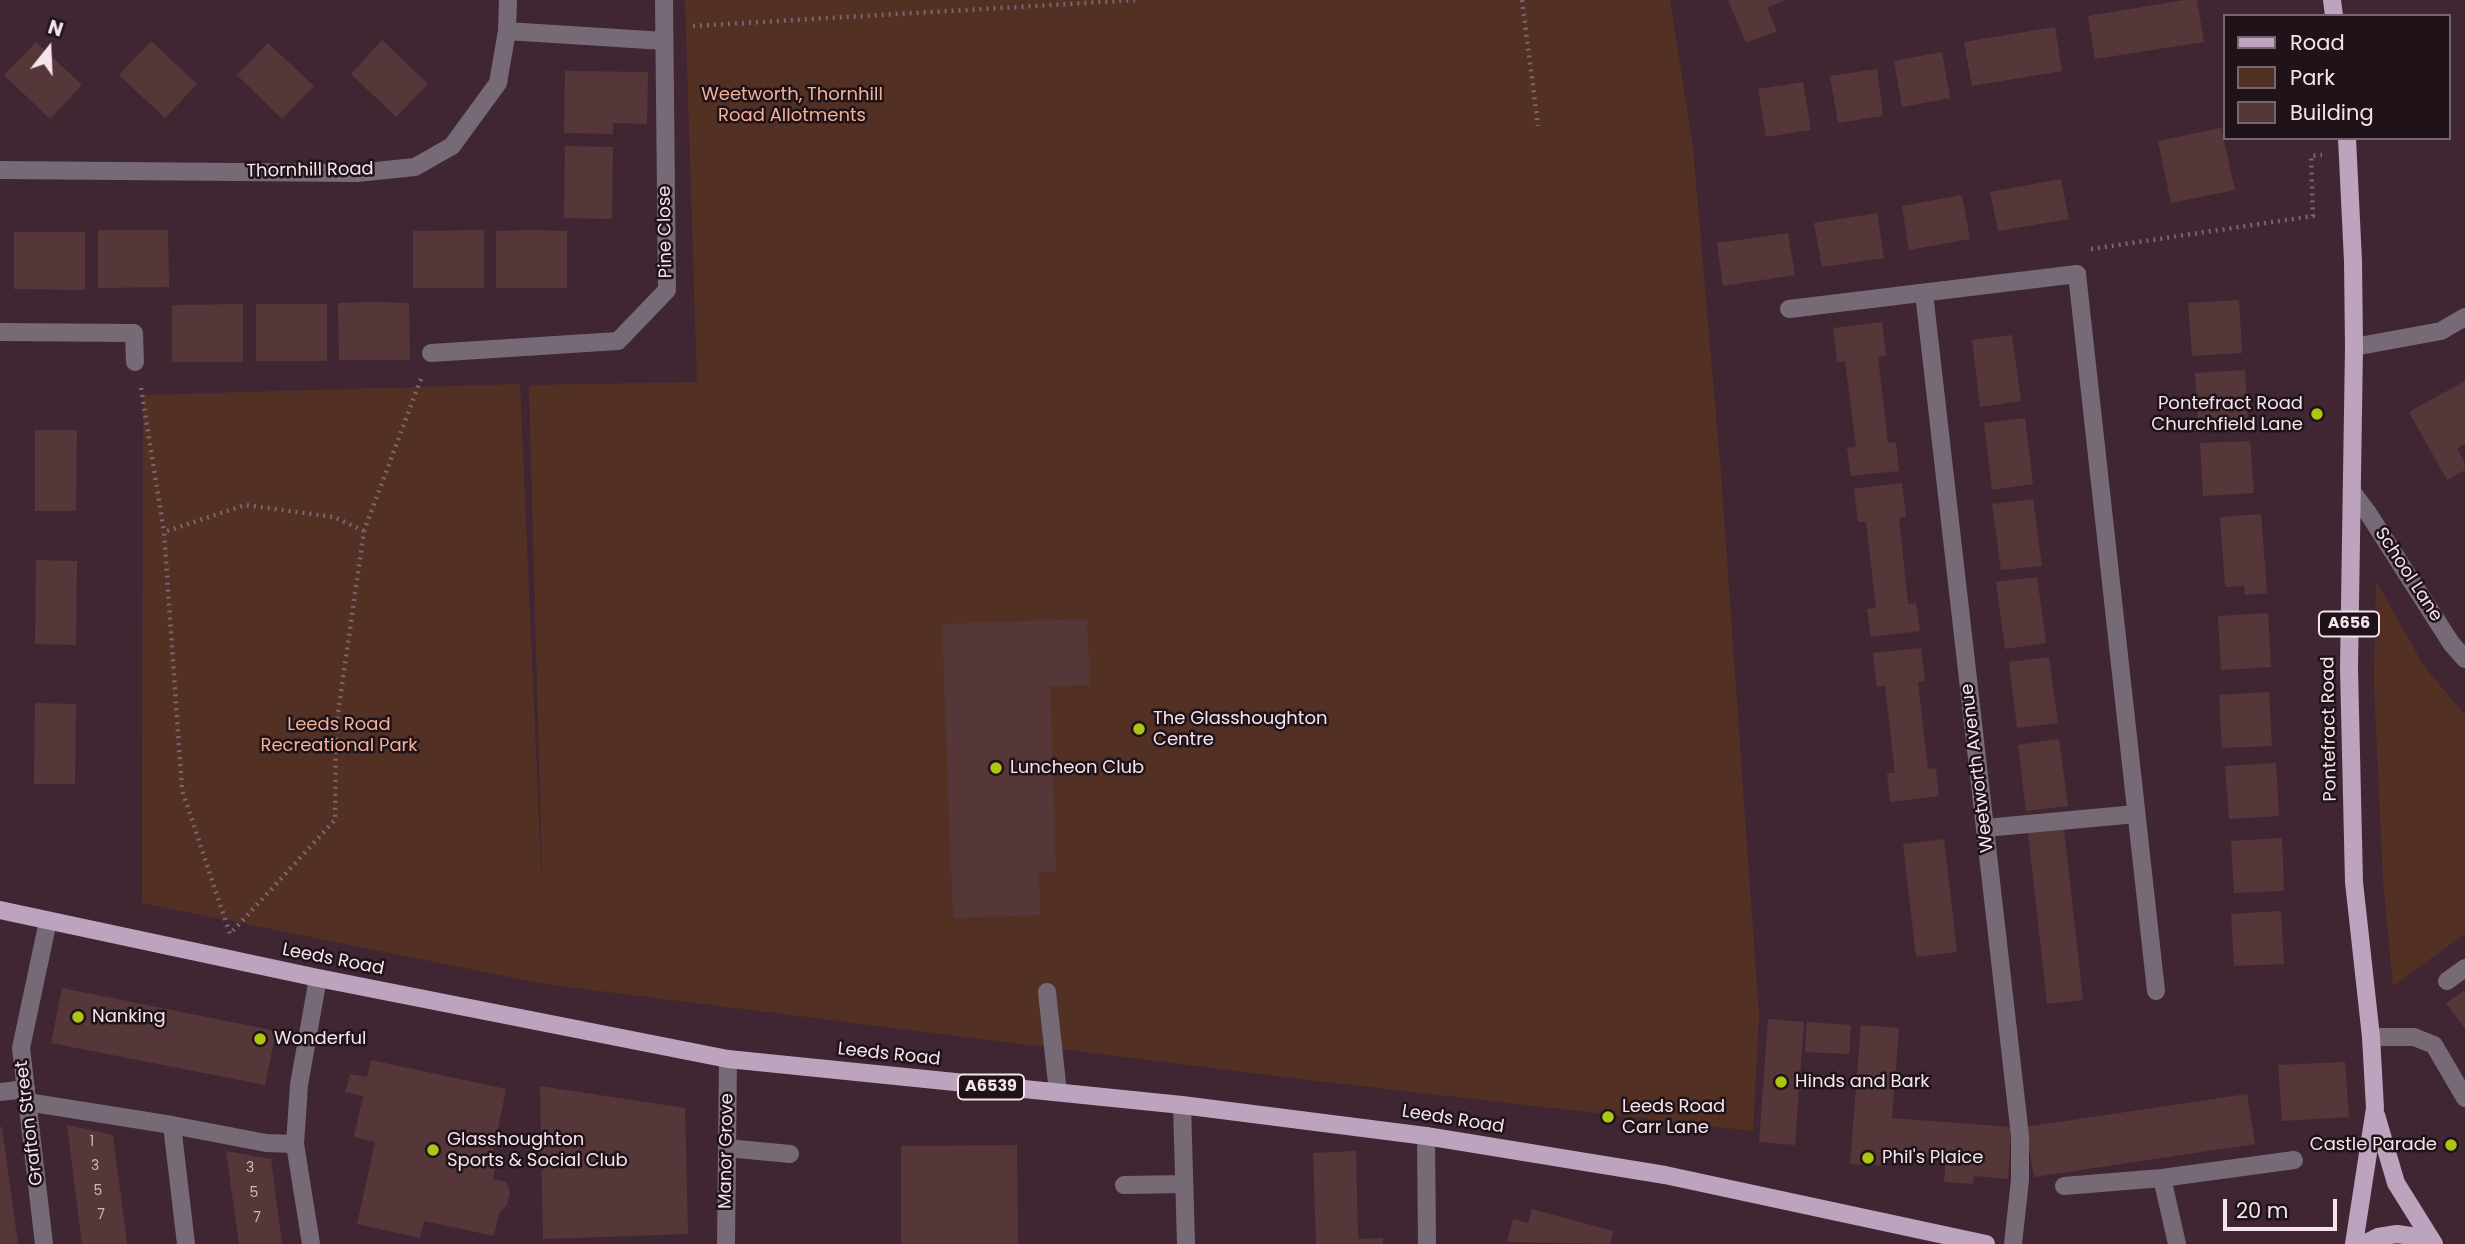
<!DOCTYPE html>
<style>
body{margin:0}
#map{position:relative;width:2465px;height:1244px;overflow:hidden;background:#402633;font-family:Poppins,sans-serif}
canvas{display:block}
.legend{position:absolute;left:2223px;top:14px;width:228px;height:126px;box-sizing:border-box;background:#1f1319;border:2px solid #75676d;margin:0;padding:9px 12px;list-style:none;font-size:21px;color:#f6e4ec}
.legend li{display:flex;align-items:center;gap:14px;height:35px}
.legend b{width:35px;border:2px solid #75676d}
.north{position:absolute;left:14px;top:14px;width:70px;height:70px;-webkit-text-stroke:5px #1f1319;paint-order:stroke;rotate:18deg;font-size:19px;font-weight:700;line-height:28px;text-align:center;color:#f6e4ec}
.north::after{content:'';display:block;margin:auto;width:24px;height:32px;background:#f6e4ec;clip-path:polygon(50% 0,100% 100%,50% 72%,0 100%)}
.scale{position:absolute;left:2223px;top:1199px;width:114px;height:32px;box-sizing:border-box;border:4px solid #f6e4ec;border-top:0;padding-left:9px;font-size:21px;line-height:24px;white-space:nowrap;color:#f6e4ec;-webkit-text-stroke:5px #1f1319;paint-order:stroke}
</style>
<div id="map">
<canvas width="2465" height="1244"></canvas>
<ul class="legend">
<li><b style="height:9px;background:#bca3be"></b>Road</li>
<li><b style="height:19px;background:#523124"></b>Park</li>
<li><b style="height:19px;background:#563739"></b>Building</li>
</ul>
<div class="north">N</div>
<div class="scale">20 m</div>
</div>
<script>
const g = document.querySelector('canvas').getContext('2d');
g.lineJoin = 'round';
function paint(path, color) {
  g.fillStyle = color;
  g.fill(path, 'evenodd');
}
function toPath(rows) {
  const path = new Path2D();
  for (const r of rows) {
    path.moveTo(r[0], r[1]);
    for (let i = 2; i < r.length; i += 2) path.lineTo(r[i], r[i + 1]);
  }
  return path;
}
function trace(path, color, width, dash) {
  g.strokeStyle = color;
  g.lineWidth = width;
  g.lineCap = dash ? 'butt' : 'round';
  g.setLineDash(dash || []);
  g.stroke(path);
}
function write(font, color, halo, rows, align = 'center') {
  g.font = font + ' Poppins,sans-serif';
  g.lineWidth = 5;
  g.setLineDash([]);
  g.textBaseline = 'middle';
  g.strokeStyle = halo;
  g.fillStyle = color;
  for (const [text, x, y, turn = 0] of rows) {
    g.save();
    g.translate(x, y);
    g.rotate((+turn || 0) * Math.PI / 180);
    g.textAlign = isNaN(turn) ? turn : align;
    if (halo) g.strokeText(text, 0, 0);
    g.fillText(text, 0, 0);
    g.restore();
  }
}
paint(toPath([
 [685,0,1670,0,1693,148,1721,474,1759,1016,1753,1131,1317,1081,544,984,142,903,143,395,520,384,543,912,529,388,531,385,697,382],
 [2376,581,2424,666,2465,715,2465,934,2393,986,2383,881,2374,684]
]), '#523124');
paint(toPath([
 [1728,0,1786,0,1767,8,1777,31,1746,43],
 [2185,0,2197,0,2204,42,2095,59,2088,16],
 [2055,27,2062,71,1972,86,1964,42],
 [382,40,428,84,396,117,351,74],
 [151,41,197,84,165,118,119,75],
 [36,42,82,85,50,119,4,75],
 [268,43,314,86,282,119,237,75],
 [1942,52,1950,98,1902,107,1894,61],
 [1877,69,1883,116,1838,123,1830,76],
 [565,71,648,72,647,124,613,123,613,134,564,133],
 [1803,82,1811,130,1766,137,1758,89],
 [2221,128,2235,190,2171,203,2158,141],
 [565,146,613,147,612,219,564,218],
 [2061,179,2069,219,1998,231,1990,192],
 [1962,195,1970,239,1909,250,1902,206],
 [1877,213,1884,258,1822,267,1814,223],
 [98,230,168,230,169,287,98,288],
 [484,230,484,288,413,288,413,231],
 [532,230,567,231,567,288,496,288,496,231],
 [14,232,85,232,85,290,14,289],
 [1788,233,1795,275,1723,286,1717,243],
 [2239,300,2242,353,2192,356,2188,303],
 [374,302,409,303,410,360,339,360,338,303],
 [243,304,243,362,172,362,172,305],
 [256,304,327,304,327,361,256,361],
 [1882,322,1886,356,1878,357,1888,443,1896,442,1899,471,1851,476,1847,448,1856,447,1845,361,1837,362,1833,328],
 [2012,335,2021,401,1980,407,1972,340],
 [2245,370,2248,423,2198,426,2195,373],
 [2465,381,2465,444,2457,449,2465,463,2465,470,2447,480,2409,412],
 [2025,418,2033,484,1992,490,1984,423],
 [35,430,77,430,76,511,35,511],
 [2250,441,2254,493,2203,496,2200,443],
 [1902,483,1906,517,1899,518,1908,604,1916,603,1920,631,1871,637,1867,609,1876,608,1866,522,1858,522,1854,489],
 [2033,499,2042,566,2001,570,1992,504],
 [2261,514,2267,593,2245,595,2244,586,2225,587,2220,517],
 [36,560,77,561,76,645,35,644],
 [2037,577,2046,643,2005,649,1996,582],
 [2268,613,2271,667,2221,670,2218,616],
 [1087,619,1090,685,1050,686,1056,872,1039,872,1040,915,953,918,942,624],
 [1921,648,1925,681,1918,682,1928,769,1936,768,1939,796,1890,802,1887,773,1895,773,1885,686,1877,687,1873,653],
 [2049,657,2058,723,2017,728,2009,662],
 [2269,692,2272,746,2222,748,2219,695],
 [35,703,76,704,75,784,34,784],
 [2059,739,2068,806,2026,811,2018,745],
 [2276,763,2279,816,2229,819,2225,766],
 [2064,829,2083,1000,2047,1004,2028,832],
 [2282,838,2284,891,2234,893,2231,841],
 [1944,839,1957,952,1916,957,1903,844],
 [2281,911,2284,964,2234,966,2231,914],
 [62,988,276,1031,265,1085,51,1043],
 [2465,990,2465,1029,2446,1003],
 [1768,1019,1804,1022,1795,1145,1759,1142],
 [1807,1022,1851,1025,1849,1054,1805,1052],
 [1861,1025,1899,1028,1892,1118,2011,1127,2008,1179,1974,1176,1973,1184,1944,1182,1946,1159,1887,1155,1886,1166,1850,1164],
 [371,1060,506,1089,492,1159,497,1160,493,1179,506,1182,510,1191,507,1205,499,1213,494,1236,424,1221,420,1238,357,1224,375,1142,354,1137,363,1096,345,1092,350,1074,367,1077],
 [2345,1062,2349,1117,2282,1121,2278,1065],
 [540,1086,685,1108,688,1234,543,1239],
 [2247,1094,2255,1144,2034,1177,2025,1127],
 [67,1125,113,1135,127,1244,82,1244],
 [0,1127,2,1127,18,1244,0,1244],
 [1017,1145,1018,1244,901,1244,901,1146],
 [226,1151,271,1159,282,1244,239,1244],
 [1356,1151,1358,1239,1383,1238,1383,1244,1316,1244,1313,1153],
 [1532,1209,1613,1231,1610,1244,1507,1242,1513,1219,1528,1223]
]), '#563739');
trace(toPath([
 [1522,0,1538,126],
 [693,26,1136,0],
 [2091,249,2313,216,2311,156,2322,155],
 [141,388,164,532],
 [364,531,334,517,245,505,164,532,182,790,230,934,335,820,336,727,364,531,422,376]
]), '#7b646f', 4.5, [2, 5]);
trace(toPath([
 [2077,274,2156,991],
 [0,332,134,333,135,362],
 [1985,828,2136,814],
 [2447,981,2465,968],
 [1047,992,1058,1092],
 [2371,1037,2414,1037,2434,1045,2465,1098],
 [0,1092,26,1089],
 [27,1102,172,1125,266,1143,295,1144],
 [1182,1105,1186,1244],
 [172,1125,186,1244],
 [727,1148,790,1154],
 [2162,1178,2177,1244],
 [1124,1185,1184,1184],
 [2064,1186,2162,1178,2294,1160]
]), '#766a77', 18);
trace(toPath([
 [507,31,664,41],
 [0,170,357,173,415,167,452,146,498,83,507,31,508,0],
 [1924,293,2020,1136,2020,1180,2013,1244],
 [1789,309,2077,274],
 [2354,347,2441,331,2465,317],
 [431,353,618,341,667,290,664,0],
 [2352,492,2368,513,2451,643,2465,659],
 [1426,1136,1427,1244],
 [44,1244,21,1048,48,921],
 [311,1244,295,1144,299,1085,318,978],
 [726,1244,728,1059]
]), '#766a77', 18);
trace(toPath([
 [2332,0,2334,16],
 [2347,138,2353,261,2354,347,2349,668,2354,882,2371,1037,2375,1108,2354,1244],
 [0,910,318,978,728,1059,1182,1105,1426,1136,1665,1175,1986,1244],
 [2376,1115,2396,1183,2434,1244],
 [2364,1244,2378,1237,2397,1234,2417,1237,2431,1244]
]), '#bca3be', 18);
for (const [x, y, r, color] of [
 [2317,414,7,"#acc612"],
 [1139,729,7,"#acc612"],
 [996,768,7,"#acc612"],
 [78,1017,7,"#acc612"],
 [260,1039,7,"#acc612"],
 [1781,1082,7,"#acc612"],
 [1608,1117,7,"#acc612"],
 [2451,1145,7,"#acc612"],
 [433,1150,7,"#acc612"],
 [1868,1158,7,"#acc612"]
]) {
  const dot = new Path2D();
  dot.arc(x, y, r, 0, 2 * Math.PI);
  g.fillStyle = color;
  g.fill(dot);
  trace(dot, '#1f1319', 2.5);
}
write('14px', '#ceb9bf', null, [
 ["1",92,1142],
 ["3",95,1166],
 ["3",250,1168],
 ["5",98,1191],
 ["5",254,1193],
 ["7",101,1215],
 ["7",257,1218]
]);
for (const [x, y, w] of [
 [2349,624,60],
 [991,1087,66]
]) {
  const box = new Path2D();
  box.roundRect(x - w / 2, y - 12.5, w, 25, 5);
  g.fillStyle = '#1f1319';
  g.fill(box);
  trace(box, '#f6e4ec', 2);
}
write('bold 16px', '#f6e4ec', null, [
 ["A656",2349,624],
 ["A6539",991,1087]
]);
write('18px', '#f3b197', '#1f1319', [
 ["Weetworth, Thornhill",792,95],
 ["Road Allotments",792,116],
 ["Leeds Road",339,725],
 ["Recreational Park",339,746]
]);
write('18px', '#f6e4ec', '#1f1319', [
 ["Thornhill Road",310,171,-1],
 ["Pine Close",666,232,-91],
 ["School Lane",2408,575,57],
 ["Pontefract Road",2330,729,-91],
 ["Weetworth Avenue",1978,768,-97],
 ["Leeds Road",333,960,11],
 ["Leeds Road",889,1055,6],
 ["Leeds Road",1453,1120,9],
 ["Grafton Street",30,1123,-97],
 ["Manor Grove",727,1151,-89]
]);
write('18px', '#f6e4ec', '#1f1319', [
 ["Pontefract Road",2303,404,"right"],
 ["Churchfield Lane",2303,425,"right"],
 ["The Glasshoughton",1153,719],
 ["Centre",1153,740],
 ["Luncheon Club",1010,768],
 ["Nanking",92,1017],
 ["Wonderful",274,1039],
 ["Hinds and Bark",1795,1082],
 ["Leeds Road",1622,1107],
 ["Carr Lane",1622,1128],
 ["Glasshoughton",447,1140],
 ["Sports & Social Club",447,1161],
 ["Castle Parade",2437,1145,"right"],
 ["Phil's Plaice",1882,1158]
], 'left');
</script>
